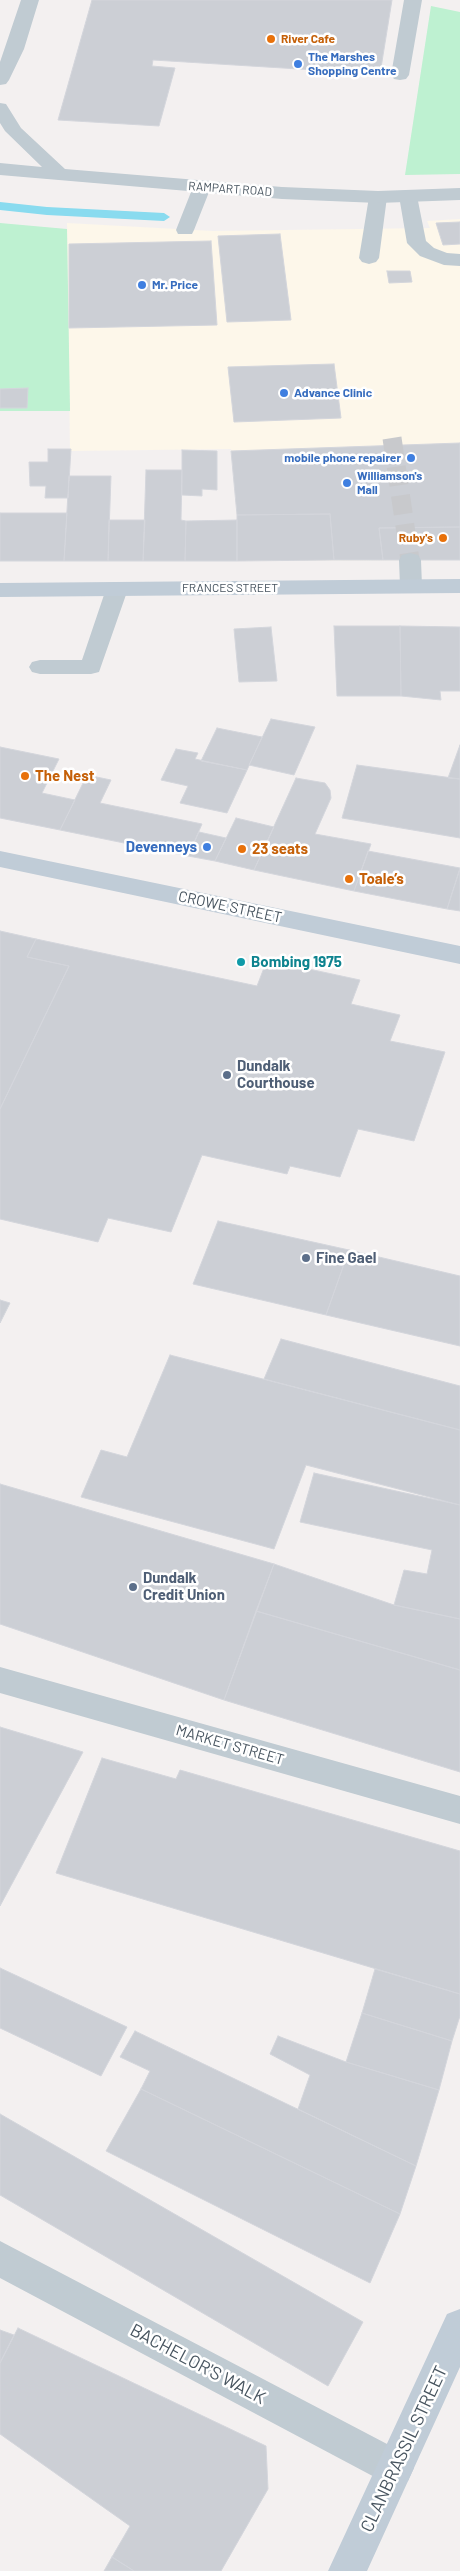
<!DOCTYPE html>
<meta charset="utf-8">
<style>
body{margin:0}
canvas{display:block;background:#f3f0f0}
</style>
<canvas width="460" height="2571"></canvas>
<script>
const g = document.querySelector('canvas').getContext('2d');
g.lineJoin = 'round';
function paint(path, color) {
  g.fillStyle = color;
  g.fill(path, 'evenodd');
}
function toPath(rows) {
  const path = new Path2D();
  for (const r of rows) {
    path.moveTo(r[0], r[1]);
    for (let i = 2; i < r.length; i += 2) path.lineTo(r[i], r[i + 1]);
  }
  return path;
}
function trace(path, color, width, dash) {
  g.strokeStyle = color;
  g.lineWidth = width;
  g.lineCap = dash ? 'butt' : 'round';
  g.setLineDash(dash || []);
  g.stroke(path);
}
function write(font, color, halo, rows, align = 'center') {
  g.font = font + ' Barlow,sans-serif';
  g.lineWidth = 5;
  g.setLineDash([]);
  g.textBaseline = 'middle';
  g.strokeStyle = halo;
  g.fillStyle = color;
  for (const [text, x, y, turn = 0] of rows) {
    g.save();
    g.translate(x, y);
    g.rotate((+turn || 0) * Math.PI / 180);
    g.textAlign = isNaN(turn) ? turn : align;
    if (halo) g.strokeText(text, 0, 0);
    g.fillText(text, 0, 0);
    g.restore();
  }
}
paint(toPath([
 [460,219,460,560,237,561,237,515,231,449,70,451,67,223,213,231,430,228,427,221]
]), '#fdf7ea');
paint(toPath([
 [431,6,460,12,460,174,405,175],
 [0,223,67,229,70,411,0,411]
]), '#bef1d1');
paint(toPath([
 [0,202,47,207,164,213,170,217,164,221,47,215,0,210,0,202]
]), '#89dbef');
const building = toPath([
 [92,0,392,0,380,74,153,60,152,66,175,68,159,126,58,120,92,0],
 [460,222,460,244,443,245,436,223,460,222],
 [280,234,291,320,227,322,218,236,280,234],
 [211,241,217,325,69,328,69,244,211,241],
 [387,271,410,271,412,282,389,283,387,271],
 [334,364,341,418,234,422,228,367,334,364],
 [28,388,27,408,0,408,0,389,28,388],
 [460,443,460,527,379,528,383,560,334,560,330,514,237,515,231,451,460,443],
 [48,449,71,449,68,498,45,498,46,486,30,486,29,462,48,462,48,449],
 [182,450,217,451,217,490,202,489,202,496,182,495,182,450],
 [146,470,182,470,181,520,186,521,185,561,143,561,146,470],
 [69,476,111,476,108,561,64,561,69,476],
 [0,513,67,513,64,561,0,561,0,513],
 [330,514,334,560,237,561,237,515,330,514],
 [109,520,145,520,143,561,108,561,109,520],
 [237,520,237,561,185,561,186,521,237,520],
 [460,527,460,560,383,560,379,528,460,527],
 [334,626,400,626,401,696,337,696,334,626],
 [400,626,460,627,460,691,440,691,441,700,401,696,400,626],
 [271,627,277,681,239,682,234,629,271,627],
 [271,719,315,727,294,775,249,765,271,719],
 [217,728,262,737,247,770,201,761,217,728],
 [460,745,460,779,448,778,460,745],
 [0,747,59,759,42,793,75,800,60,830,0,818,0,747],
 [176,749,198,753,195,759,247,770,227,813,180,803,188,786,161,780,176,749],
 [357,765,460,779,460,838,342,818,357,765],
 [87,775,111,780,100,803,202,824,188,856,60,830,87,775],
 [296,778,325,783,330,790,331,798,315,834,371,844,354,891,254,870,296,778],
 [236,818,274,827,254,870,215,861,236,818],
 [199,832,226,838,215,861,188,856,199,832],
 [368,851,460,868,447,909,354,891,368,851],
 [460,869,460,911,447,909,460,869],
 [0,931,36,939,27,957,69,966,0,1109,0,931],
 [36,939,257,986,267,960,360,980,351,1004,400,1015,390,1041,445,1052,414,1141,358,1129,340,1177,290,1166,287,1174,202,1155,171,1232,108,1218,98,1242,0,1219,0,1109,69,966,27,957,36,939],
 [218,1221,349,1250,326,1315,193,1284,218,1221],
 [349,1250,460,1276,460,1346,326,1315,349,1250],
 [0,1300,10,1303,0,1323,0,1300],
 [281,1339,460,1386,460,1430,264,1379,281,1339],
 [170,1355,460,1430,460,1505,306,1465,274,1549,81,1497,101,1450,127,1457,170,1355],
 [314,1473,460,1505,460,1619,394,1605,404,1570,427,1574,432,1550,300,1522,314,1473],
 [0,1484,274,1564,224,1700,0,1624,0,1484],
 [274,1564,394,1605,460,1619,460,1670,256,1611,274,1564],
 [256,1611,460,1670,460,1772,224,1700,256,1611],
 [0,1727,83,1752,0,1906,0,1727],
 [102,1758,176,1779,180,1770,460,1851,460,1994,56,1873,102,1758],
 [0,1968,127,2027,101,2076,0,2028,0,1968],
 [375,1969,460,1994,460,2016,452,2041,362,2013,375,1969],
 [362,2013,452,2041,439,2090,346,2062,362,2013],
 [135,2031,416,2166,400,2214,141,2089,150,2071,120,2057,135,2031],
 [278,2036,346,2062,439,2090,416,2166,298,2109,310,2075,270,2054,278,2036],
 [141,2089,400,2214,370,2283,106,2151,141,2089],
 [0,2114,363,2322,328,2386,0,2195,0,2114],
 [18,2328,266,2446,268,2489,221,2571,134,2571,112,2557,130,2526,0,2434,0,2363,18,2328],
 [0,2330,14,2335,0,2363,0,2330],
 [112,2557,134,2571,104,2571,112,2557]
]);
paint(building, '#cccfd5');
trace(building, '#d4d6dc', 1);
trace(toPath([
 [392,438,410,560]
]), '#c8c9cc', 19, [19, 10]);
paint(toPath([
 [404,0,422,0,409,75,406,79,400,80,394,79,391,75,404,0],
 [202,181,209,183,211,187,194,230,192,234,178,234,176,230,193,187,195,183,202,181],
 [408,190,415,192,417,196,426,241,434,248,447,253,460,254,460,266,444,265,420,256,407,243,399,196,401,192,408,190],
 [378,191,385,193,387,197,379,258,376,262,369,264,362,262,359,258,369,197,371,193,378,191],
 [117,582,125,584,128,589,99,672,91,674,40,674,32,672,29,667,32,662,40,660,82,660,106,589,109,584,117,582]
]), '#c0cbd2');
paint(toPath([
 [21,0,39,0,24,49,9,80,6,84,0,85,0,62,21,0],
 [0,103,6,104,21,128,65,169,282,187,378,191,460,188,460,200,378,203,282,199,0,175,0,163,42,167,5,131,0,123,0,103],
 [410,553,418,555,421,560,422,586,419,591,411,593,403,591,400,586,399,560,402,555,410,553],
 [0,1667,460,1796,460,1824,0,1693,0,1667],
 [0,2241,408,2455,414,2468,408,2481,395,2487,382,2481,0,2278,0,2241]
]), '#c0cbd2');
paint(toPath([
 [460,579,460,593,0,597,0,583,460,579],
 [0,851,460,946,460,964,0,867,0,851],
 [460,2309,460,2367,367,2571,328,2571,447,2314,460,2309]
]), '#c0ccd7');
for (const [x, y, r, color] of [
 [271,39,5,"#e8710a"],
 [298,64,5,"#3f7fe0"],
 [142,285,5,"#3f7fe0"],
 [284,393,5,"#3f7fe0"],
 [411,458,5,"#3f7fe0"],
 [347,483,5,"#3f7fe0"],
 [443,538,5,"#e8710a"],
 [25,776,5,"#e8710a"],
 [207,847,5,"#3f7fe0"],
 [242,849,5,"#e8710a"],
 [349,879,5,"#e8710a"],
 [241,962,5,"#0f9aa8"],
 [227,1075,5,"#5c6f8a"],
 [306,1258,5,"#5c6f8a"],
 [133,1587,5,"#5c6f8a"]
]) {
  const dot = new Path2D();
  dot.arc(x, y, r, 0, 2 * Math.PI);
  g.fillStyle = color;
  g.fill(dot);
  trace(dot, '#fff', 2);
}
write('bold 12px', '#c56008', '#fff', [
 ["River Cafe",281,39],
 ["Ruby's",433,538,"right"]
], 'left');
write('bold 12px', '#366cbe', '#fff', [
 ["The Marshes",308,57],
 ["Shopping Centre",308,71],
 ["Mr. Price",152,285],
 ["Advance Clinic",294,393],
 ["mobile phone repairer",401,458,"right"],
 ["Williamson's",357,476],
 ["Mall",357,490]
], 'left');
write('12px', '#47545f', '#fff', [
 ["RAMPART ROAD",230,189,4],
 ["FRANCES STREET",230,588]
]);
write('bold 15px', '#c56008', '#fff', [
 ["The Nest",35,776],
 ["23 seats",252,849],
 ["Toale’s",359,879]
], 'left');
write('bold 15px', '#366cbe', '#fff', [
 ["Devenneys",197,847]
], 'right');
write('15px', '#47545f', '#fff', [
 ["CROWE STREET",230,907,12],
 ["MARKET STREET",230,1745,16]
]);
write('bold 15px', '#0d838f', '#fff', [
 ["Bombing 1975",251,962]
], 'left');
write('bold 15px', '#4e5e75', '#fff', [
 ["Dundalk",237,1066],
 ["Courthouse",237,1083],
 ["Fine Gael",316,1258],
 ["Dundalk",143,1578],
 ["Credit Union",143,1595]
], 'left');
write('18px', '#47545f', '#fff', [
 ["BACHELOR'S WALK",198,2364,28],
 ["CLANBRASSIL STREET",404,2449,-65]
]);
</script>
